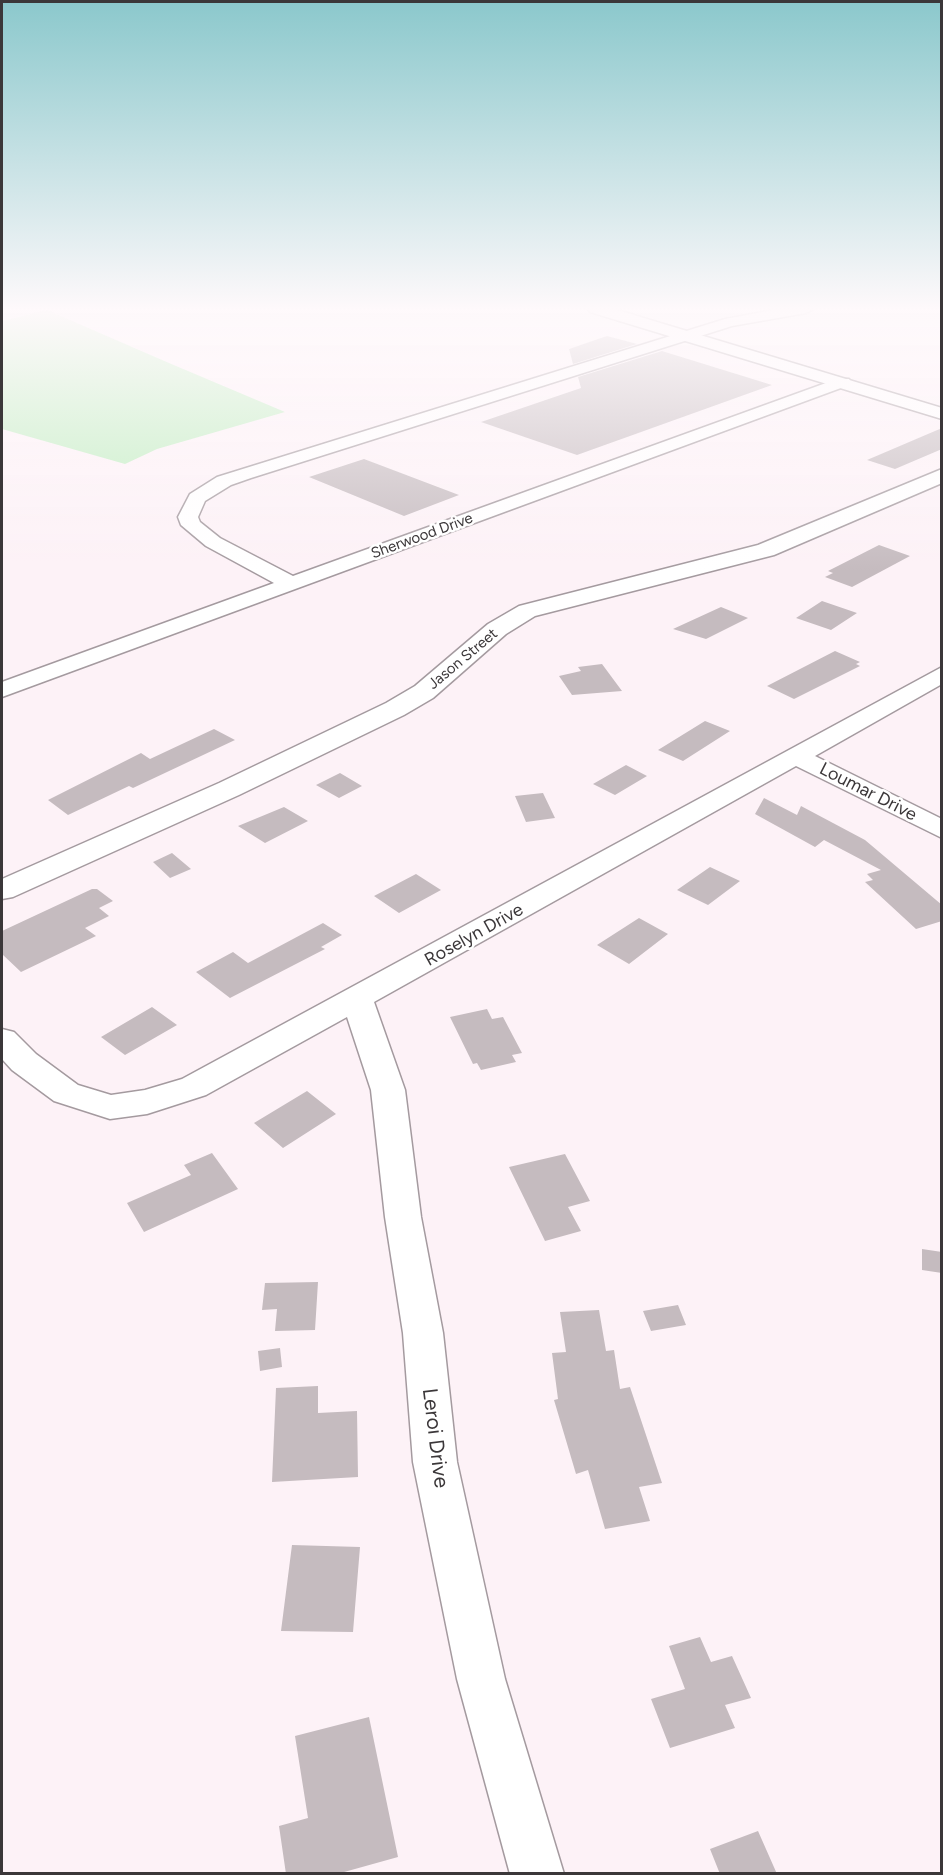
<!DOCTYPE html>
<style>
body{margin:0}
#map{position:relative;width:943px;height:1875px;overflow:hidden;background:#fdf2f7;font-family:Figtree,sans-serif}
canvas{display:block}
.frame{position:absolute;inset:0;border:3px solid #3b3739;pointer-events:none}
</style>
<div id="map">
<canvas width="943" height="1875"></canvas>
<div class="frame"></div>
</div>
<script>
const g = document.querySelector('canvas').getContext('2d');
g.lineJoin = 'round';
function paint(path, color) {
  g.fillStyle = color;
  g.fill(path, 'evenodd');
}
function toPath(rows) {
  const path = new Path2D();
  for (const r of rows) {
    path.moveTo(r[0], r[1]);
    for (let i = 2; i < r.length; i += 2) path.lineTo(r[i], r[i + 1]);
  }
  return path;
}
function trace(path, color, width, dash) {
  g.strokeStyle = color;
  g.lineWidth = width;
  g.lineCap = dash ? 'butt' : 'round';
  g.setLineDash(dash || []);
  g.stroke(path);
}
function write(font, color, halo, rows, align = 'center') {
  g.font = font + ' Figtree,sans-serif';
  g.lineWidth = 5;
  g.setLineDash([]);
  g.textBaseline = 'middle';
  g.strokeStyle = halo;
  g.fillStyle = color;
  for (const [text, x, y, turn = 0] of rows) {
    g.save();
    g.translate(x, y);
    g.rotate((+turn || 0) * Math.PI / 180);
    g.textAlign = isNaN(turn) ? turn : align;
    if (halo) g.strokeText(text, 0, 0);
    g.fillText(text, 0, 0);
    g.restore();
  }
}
paint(toPath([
 [47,310,169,363,285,412,157,449,125,464,2,429,2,321]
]), '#bfeec0');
paint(toPath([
 [607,336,637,344,573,364,569,349],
 [662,351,772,385,577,455,481,422,581,388,578,377],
 [942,428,942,449,895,469,867,460],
 [364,459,459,495,404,516,309,477],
 [879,545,910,556,852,587,825,577,833,573,828,571],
 [822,601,857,613,831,630,796,618],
 [721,607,748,618,706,639,673,629],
 [835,651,860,662,856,664,860,666,794,699,767,686],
 [602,664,622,691,572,695,559,676,581,671,578,667],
 [705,721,730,731,683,761,658,750],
 [214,729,235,740,133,788,129,786,68,815,48,800,141,753,150,759],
 [626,765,647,776,615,795,593,784],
 [340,773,362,786,339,798,316,785],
 [543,793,555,818,526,822,515,796],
 [764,798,797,815,801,806,865,840,942,905,942,921,916,929,865,882,873,880,867,874,881,870,824,840,815,847,755,814],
 [284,807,308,821,265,843,238,826],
 [172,853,191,869,170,878,153,862],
 [710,867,740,881,708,905,677,890],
 [416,874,441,890,399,913,374,896],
 [92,889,97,889,113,901,99,908,109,916,85,928,96,936,21,972,2,954,2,931],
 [639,918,668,934,629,964,597,945],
 [323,923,342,935,321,947,325,949,230,998,196,972,233,952,248,963],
 [152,1007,177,1025,125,1055,101,1037],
 [487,1009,492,1019,503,1017,522,1053,512,1055,516,1062,481,1070,477,1063,473,1064,450,1017],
 [307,1091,336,1114,283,1148,254,1123],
 [212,1153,238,1189,144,1232,127,1203,191,1175,184,1165],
 [565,1154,590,1201,568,1207,581,1231,545,1241,509,1167],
 [922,1249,942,1252,942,1273,922,1270],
 [318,1282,315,1330,275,1331,277,1309,262,1310,265,1283],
 [678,1305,686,1325,651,1331,643,1311],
 [599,1310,606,1351,614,1350,620,1389,630,1387,662,1483,639,1487,650,1521,605,1529,588,1470,576,1474,554,1400,558,1399,552,1353,566,1352,560,1312],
 [280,1348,282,1367,260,1371,258,1351],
 [318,1386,318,1413,357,1411,358,1477,272,1482,276,1388],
 [292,1545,360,1547,353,1632,281,1631],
 [700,1637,711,1662,732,1656,751,1698,725,1705,735,1728,670,1748,651,1699,685,1689,669,1646],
 [369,1717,398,1857,337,1874,286,1874,279,1826,308,1818,295,1736],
 [758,1831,777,1874,720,1874,710,1849]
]), '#c5bbbf');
const minor = toPath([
 [779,309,813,309,806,313,732,326,251,478,231,485,205,501,198,517,200,522,220,538,293,576,837,379,849,379,851,382,849,385,2,697,2,682,274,583,206,546,181,525,178,517,190,494,217,477,725,319,779,309],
 [942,667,942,684,815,756,942,819,942,838,796,766,374,1002,405,1090,421,1217,443,1333,457,1462,505,1679,564,1874,510,1874,457,1679,413,1462,403,1333,385,1217,371,1090,347,1017,206,1095,147,1114,110,1119,54,1101,12,1070,2,1059,2,1029,14,1032,36,1054,78,1085,111,1095,145,1090,182,1079,942,667]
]);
const tertiary = toPath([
 [588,309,614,309,942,408,942,419,590,312,588,309],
 [942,469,942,483,774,555,535,616,506,634,433,698,404,715,239,795,13,897,2,899,2,879,219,783,386,703,415,686,488,624,519,606,758,545,942,469]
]);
trace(minor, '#a49a9f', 3);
trace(tertiary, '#a49a9f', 3);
paint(minor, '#fff');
paint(tertiary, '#fff');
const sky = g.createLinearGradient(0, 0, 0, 572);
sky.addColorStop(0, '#8bc8cc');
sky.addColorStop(0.54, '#fef9fb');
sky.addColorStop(1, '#fef9fb00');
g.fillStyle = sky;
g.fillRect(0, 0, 943, 572);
write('15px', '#3b3739', '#fff', [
 ["Sherwood Drive",422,536,-20],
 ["Jason Street",463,659,-40]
]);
write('18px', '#3b3739', '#fff', [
 ["Loumar Drive",868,792,27],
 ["Roselyn Drive",474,935,-29]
]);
write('21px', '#3b3739', '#fff', [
 ["Leroi Drive",435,1438,83]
]);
</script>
